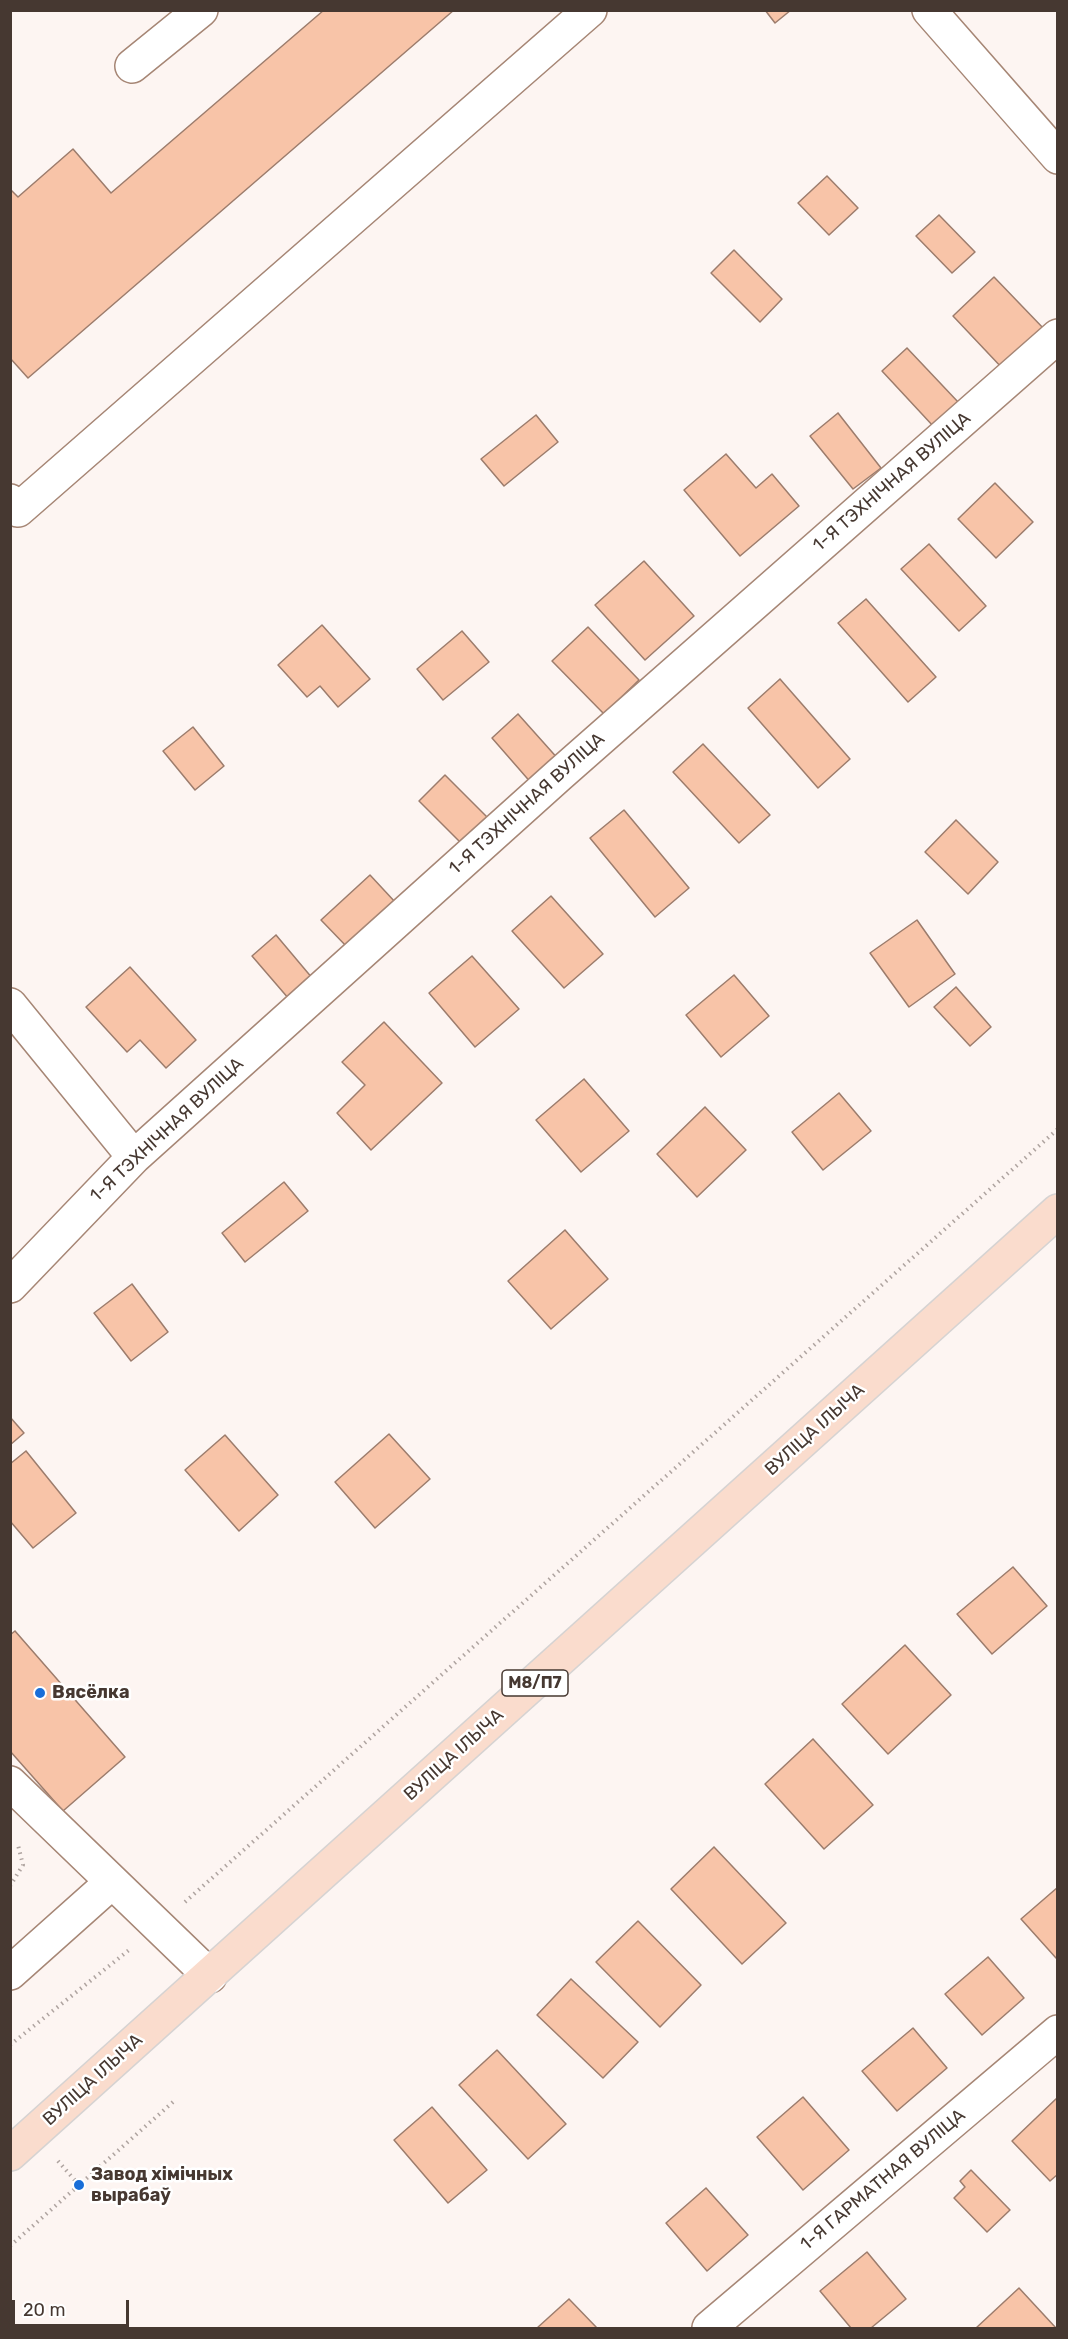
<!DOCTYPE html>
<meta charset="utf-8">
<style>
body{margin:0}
#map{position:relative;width:1068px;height:2339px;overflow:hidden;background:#fdf5f2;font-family:Rubik,sans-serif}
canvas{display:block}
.frame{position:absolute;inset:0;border:12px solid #463831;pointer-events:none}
.scale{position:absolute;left:12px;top:2300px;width:117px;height:27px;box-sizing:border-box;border:3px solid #463831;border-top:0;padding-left:8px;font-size:18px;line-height:21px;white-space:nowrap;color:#463831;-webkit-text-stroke:4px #fff;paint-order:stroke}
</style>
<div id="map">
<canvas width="1068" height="2339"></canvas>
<div class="frame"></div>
<div class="scale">20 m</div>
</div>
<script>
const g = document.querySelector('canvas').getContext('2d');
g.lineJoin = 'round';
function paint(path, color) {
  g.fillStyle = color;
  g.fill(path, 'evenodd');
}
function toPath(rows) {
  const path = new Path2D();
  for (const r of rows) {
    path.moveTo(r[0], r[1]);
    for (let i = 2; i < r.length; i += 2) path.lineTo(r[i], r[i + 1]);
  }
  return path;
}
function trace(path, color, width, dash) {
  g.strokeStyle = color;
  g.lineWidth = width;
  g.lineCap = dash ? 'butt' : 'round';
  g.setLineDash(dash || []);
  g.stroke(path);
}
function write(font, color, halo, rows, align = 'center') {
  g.font = font + ' Rubik,sans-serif';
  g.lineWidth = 5;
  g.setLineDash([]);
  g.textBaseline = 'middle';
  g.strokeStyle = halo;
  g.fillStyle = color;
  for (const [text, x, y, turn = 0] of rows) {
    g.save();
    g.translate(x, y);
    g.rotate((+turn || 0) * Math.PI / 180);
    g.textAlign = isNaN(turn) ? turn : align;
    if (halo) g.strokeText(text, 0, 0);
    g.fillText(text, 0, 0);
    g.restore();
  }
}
const building = toPath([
 [324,10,454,10,28,378,10,358,10,189,18,197,73,149,111,193,324,10],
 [765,10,791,10,775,23,765,10],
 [827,176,858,208,829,235,798,203,827,176],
 [939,215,975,252,952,273,916,236,939,215],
 [734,250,782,299,760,322,711,273,734,250],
 [994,277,1045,330,1004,370,953,316,994,277],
 [907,348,959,403,934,427,882,371,907,348],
 [838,413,881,468,853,489,810,436,838,413],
 [536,415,558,442,504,486,481,459,536,415],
 [726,454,756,488,772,474,799,506,740,556,684,490,726,454],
 [995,483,1033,522,996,558,958,519,995,483],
 [929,544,986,606,959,631,901,569,929,544],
 [644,561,694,616,645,660,595,605,644,561],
 [866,599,936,677,908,702,838,623,866,599],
 [322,625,370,679,338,707,320,686,307,697,278,665,322,625],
 [588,627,639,680,604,714,552,661,588,627],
 [462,631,489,662,443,700,417,669,462,631],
 [780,679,850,759,818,788,748,708,780,679],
 [518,714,560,761,533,785,492,738,518,714],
 [193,727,224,766,195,790,163,751,193,727],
 [703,744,770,815,739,843,673,772,703,744],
 [445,775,489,819,463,845,419,801,445,775],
 [624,810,689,888,655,917,590,838,624,810],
 [956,820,998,862,968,894,925,852,956,820],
 [370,875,396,903,348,948,321,920,370,875],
 [551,896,603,954,564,988,512,931,551,896],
 [917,920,955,974,909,1007,870,953,917,920],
 [276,935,313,979,289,999,252,956,276,935],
 [472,956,519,1009,475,1047,429,993,472,956],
 [130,967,196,1040,166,1068,140,1040,127,1052,86,1007,130,967],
 [734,975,769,1016,721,1057,686,1015,734,975],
 [956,987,991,1027,970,1046,934,1007,956,987],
 [384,1022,442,1083,371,1150,337,1113,365,1085,342,1062,384,1022],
 [584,1079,629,1131,581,1172,536,1120,584,1079],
 [839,1093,871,1131,823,1170,792,1132,839,1093],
 [705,1107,746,1150,697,1197,657,1154,705,1107],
 [284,1182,308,1211,245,1262,222,1233,284,1182],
 [565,1230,608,1279,551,1329,508,1281,565,1230],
 [132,1284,168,1332,131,1361,94,1313,132,1284],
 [10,1417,24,1433,10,1445,10,1417],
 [389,1434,430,1479,375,1528,335,1482,389,1434],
 [225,1435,278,1495,239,1531,185,1470,225,1435],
 [26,1451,76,1513,33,1548,10,1521,10,1464,26,1451],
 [1013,1567,1047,1606,992,1654,957,1614,1013,1567],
 [15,1631,125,1757,63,1811,10,1751,10,1635,15,1631],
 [905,1645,951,1695,888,1754,842,1704,905,1645],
 [813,1739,873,1805,824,1849,765,1784,813,1739],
 [714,1847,786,1923,742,1964,671,1889,714,1847],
 [1058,1887,1058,1957,1056,1958,1021,1919,1058,1887],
 [638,1921,701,1985,660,2027,596,1962,638,1921],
 [988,1957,1024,1998,982,2035,945,1994,988,1957],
 [571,1979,638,2042,603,2078,537,2015,571,1979],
 [913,2028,947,2068,897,2111,862,2071,913,2028],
 [497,2050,566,2124,528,2159,459,2085,497,2050],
 [803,2097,849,2150,803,2190,757,2137,803,2097],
 [1058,2097,1058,2174,1050,2181,1012,2141,1058,2097],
 [432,2107,487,2170,448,2203,394,2140,432,2107],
 [971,2170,1010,2210,987,2232,954,2198,965,2187,960,2181,971,2170],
 [706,2188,748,2235,707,2271,666,2223,706,2188],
 [867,2252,906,2299,871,2328,851,2328,820,2291,867,2252],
 [1019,2288,1056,2328,976,2328,1019,2288],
 [569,2299,597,2328,537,2328,569,2299]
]);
paint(building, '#f8c4a8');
trace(building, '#9c7c6c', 1.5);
const minor = toPath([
 [929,10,1058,157],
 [132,66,201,10],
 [10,501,18,510,590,10],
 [10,1005,134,1157],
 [10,1286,134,1157,559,775,1058,336],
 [10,1783,210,1976],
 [10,1973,112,1882],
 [709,2328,1058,2032]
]);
const major = toPath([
 [10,2154,1058,1211]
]);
trace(minor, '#a68675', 36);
trace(major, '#d6d3d2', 36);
trace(toPath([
 [10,1886,23,1865,18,1845],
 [185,1902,1058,1129],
 [10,2045,129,1950],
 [58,2161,79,2185],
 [10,2246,173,2102]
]), '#afa4a0', 4, [1.5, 4.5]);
trace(minor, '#fff', 33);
trace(major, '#fadccd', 33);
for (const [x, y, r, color] of [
 [40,1693,6,"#196ed8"],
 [79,2185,6,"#196ed8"]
]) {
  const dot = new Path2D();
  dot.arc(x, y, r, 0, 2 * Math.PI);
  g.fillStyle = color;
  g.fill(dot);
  trace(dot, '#fff', 2);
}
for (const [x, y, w] of [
 [535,1683,66]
]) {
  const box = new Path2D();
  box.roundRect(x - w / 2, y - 13, w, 26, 4.5);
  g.fillStyle = '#fff';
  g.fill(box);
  trace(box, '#463831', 1.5);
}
write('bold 16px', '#463831', null, [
 ["М8/П7",535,1683]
]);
write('18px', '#463831', '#fff', [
 ["1-Я ТЭХНІЧНАЯ ВУЛІЦА",892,482,-41],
 ["1-Я ТЭХНІЧНАЯ ВУЛІЦА",527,804,-42],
 ["1-Я ТЭХНІЧНАЯ ВУЛІЦА",167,1130,-43],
 ["ВУЛІЦА ІЛЬІЧА",815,1430,-42],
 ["ВУЛІЦА ІЛЬІЧА",454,1755,-42],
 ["ВУЛІЦА ІЛЬІЧА",93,2080,-42],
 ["1-Я ГАРМАТНАЯ ВУЛІЦА",883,2180,-40]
]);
write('bold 18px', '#463831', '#fff', [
 ["Вясёлка",52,1693],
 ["Завод хімічных",91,2175],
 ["вырабаў",91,2196]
], 'left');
</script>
